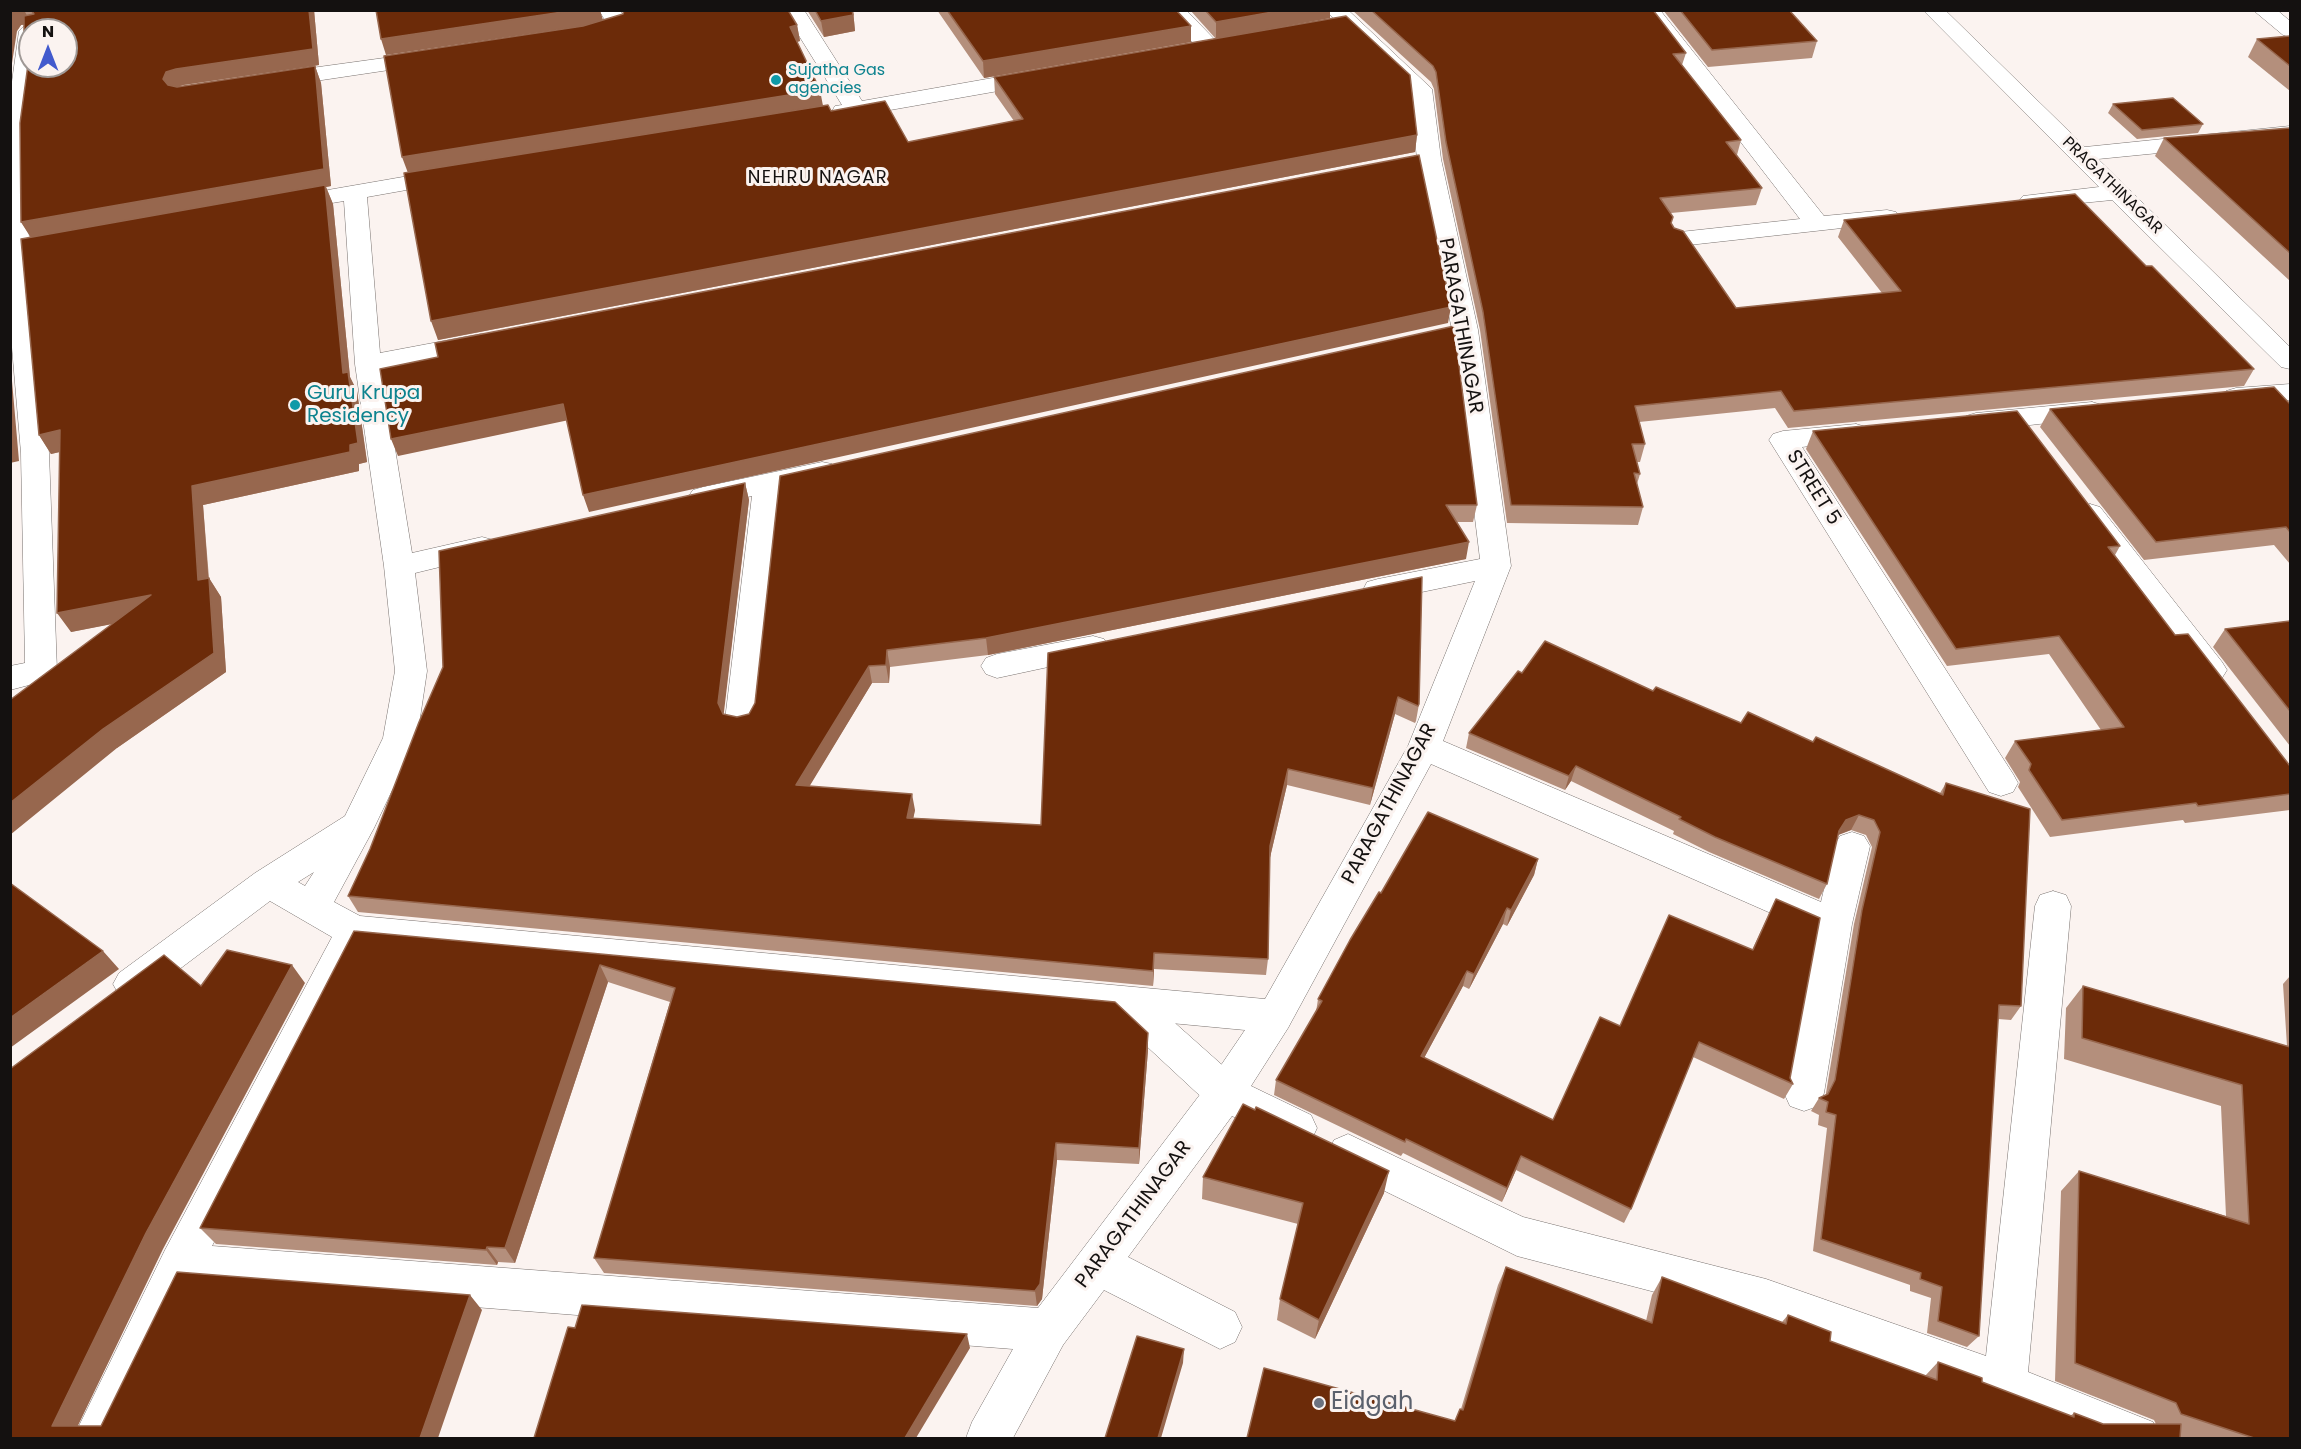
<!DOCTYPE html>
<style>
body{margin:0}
#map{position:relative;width:2301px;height:1449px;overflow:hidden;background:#fbf3f0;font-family:Poppins,sans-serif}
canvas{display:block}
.frame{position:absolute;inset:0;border:12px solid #141110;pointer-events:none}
.north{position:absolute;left:18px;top:18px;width:60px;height:60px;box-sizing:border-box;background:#fbf3f0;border:2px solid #9f9996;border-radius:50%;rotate:0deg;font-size:16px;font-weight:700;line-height:24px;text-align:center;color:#141110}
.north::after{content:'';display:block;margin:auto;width:21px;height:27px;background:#425acd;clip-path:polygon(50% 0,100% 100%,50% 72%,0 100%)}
</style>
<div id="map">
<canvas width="2301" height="1449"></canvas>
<div class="frame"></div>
<div class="north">N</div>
</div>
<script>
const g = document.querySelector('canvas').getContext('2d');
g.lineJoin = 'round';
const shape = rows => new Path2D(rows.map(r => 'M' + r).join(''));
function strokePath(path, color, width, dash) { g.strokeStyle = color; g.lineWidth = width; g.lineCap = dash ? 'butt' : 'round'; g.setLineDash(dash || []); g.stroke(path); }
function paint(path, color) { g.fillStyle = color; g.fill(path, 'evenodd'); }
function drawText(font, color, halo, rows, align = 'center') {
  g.font = font + ' Poppins,sans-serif'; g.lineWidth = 6; g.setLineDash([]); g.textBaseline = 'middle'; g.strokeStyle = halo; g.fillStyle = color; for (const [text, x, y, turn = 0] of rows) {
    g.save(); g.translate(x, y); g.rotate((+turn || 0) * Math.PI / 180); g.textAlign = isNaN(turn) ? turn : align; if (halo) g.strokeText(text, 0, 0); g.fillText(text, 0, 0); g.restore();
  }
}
const pedestrian = shape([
 [1126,987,1139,991,1239,1080,1245,1093,1239,1106,1225,1111,1211,1106,1113,1015,1107,1003,1113,991,1126,987]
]);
const minor = shape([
 [599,10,620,10,628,24,625,28,614,33,583,41,576,39,572,35,576,31,606,22,599,10],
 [783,10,804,10,862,101,1038,70,1046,72,1049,77,1046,82,1038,84,856,116,843,118,835,116,832,111,835,106,842,105,783,10],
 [1164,10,1186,10,1217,42,1220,47,1217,52,1209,53,1201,52,1164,10],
 [1325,10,1348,10,1432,89,1441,159,1478,330,1511,566,1443,741,1821,902,1834,846,1840,836,1852,832,1864,836,1870,846,1852,924,1824,1093,1818,1106,1804,1111,1790,1106,1784,1093,1814,932,1431,764,1288,1028,1251,1086,1311,1115,1317,1128,1311,1141,1297,1146,1232,1116,1128,1257,1235,1312,1242,1327,1235,1342,1220,1349,1104,1290,1063,1345,1013,1438,966,1438,972,1422,1013,1349,192,1285,118,1438,73,1438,165,1250,332,937,270,901,145,995,132,1000,119,995,113,984,119,973,255,873,345,816,383,738,395,671,384,566,355,364,344,201,284,211,276,209,272,204,276,199,449,169,457,171,461,176,457,181,367,197,380,353,481,334,490,336,494,342,490,348,481,350,382,369,412,553,482,537,493,540,497,547,493,554,415,573,427,671,417,738,374,828,334,902,360,916,1265,999,1408,746,1475,581,1378,601,1367,598,1363,590,1367,582,1378,579,1480,559,1452,330,1417,159,1410,91,1325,10],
 [314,872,305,886,298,882,314,872],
 [364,947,1245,1030,1211,1080,1038,1308,212,1246,364,947],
 [1639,10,1660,10,1824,216,1887,210,1896,212,1899,217,1896,222,1680,246,1671,244,1668,239,1671,234,1680,232,1800,219,1639,10],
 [1923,10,1945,10,2085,147,2290,126,2290,140,2098,159,2290,347,2290,369,2281,367,2112,200,2031,208,2023,206,2019,201,2023,196,2099,187,1923,10],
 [2253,10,2277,10,2290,21,2290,37,2283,35,2253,10],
 [30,25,37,27,40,30,30,30,30,66,36,66,27,139,29,241,65,236,74,238,77,243,74,248,30,256,49,453,57,671,52,679,10,690,10,666,25,663,21,453,10,324,10,96,19,31,23,27,30,25],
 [428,52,436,53,439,58,436,63,275,87,267,85,264,80,267,75,275,73,428,52],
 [2290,384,2290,400,2236,406,2226,403,2222,397,2226,391,2236,388,2290,384],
 [2092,402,2102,405,2106,411,2102,417,1976,431,1966,428,1962,422,1966,416,1976,413,2092,402],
 [1856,424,1866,427,1870,433,1866,439,1802,447,2013,774,2018,783,2013,792,2001,796,1989,792,1769,440,1773,434,1783,431,1856,424],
 [822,462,832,464,836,471,832,478,782,489,757,720,753,729,741,732,729,729,725,720,752,496,703,507,693,504,688,497,693,490,703,487,822,462],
 [2090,504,2100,507,2222,662,2227,670,2222,678,2211,682,2200,678,2080,521,2075,514,2080,507,2090,504],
 [1093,636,1104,639,1109,647,1104,655,997,678,986,674,981,666,986,658,997,654,1093,636],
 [2053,891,2066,895,2071,906,2028,1372,2153,1422,2159,1438,2082,1438,2005,1407,1766,1321,1517,1256,1334,1166,1328,1153,1334,1140,1348,1134,1523,1217,1766,1279,1986,1356,2035,906,2040,895,2053,891]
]);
strokePath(pedestrian, '#79726f', 1);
strokePath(minor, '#79726f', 1);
paint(pedestrian, '#fff');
paint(minor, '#fff');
paint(shape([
 [10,10,314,10,319,65,183,85,177,87,315,66,321,83,331,186,326,187,333,204,350,377,357,391,367,462,359,464,359,471,203,505,209,578,221,597,226,672,117,748,111,624,71,632,60,452,51,454,39,435,31,237,21,222,29,57,24,48,24,25,21,25,17,31],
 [623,10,788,10,797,25,800,41,797,42,823,106,831,111,908,142,1014,121,995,94,994,77,1417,135,1415,152,438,340,408,173,583,26,623,14,624,12],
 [807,10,853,10,855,31,824,37],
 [937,10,1176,10,1191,26,1191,42,984,78],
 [1190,10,1330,10,1330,18,1216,39],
 [1352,10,1653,10,1686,53,1682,65,1741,140,1737,155,1762,188,1756,205,1671,213,1671,224,1674,228,1736,308,1882,293,1838,237,1844,220,2146,266,2254,369,2244,386,1788,428,1775,408,1639,422,1645,444,1640,462,1637,462,1640,474,1637,484,1643,507,1638,525,1507,523,1480,330,1443,159,1434,89,1431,82],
 [1663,10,1789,10,1817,41,1812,58,1708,67],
 [2290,36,2290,91,2248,57,2257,39],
 [2113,104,2203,124,2198,133,2137,139,2108,113],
 [2290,128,2290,281,2155,156,2164,138],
 [2290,404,2290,564,2274,545,2144,560,2040,427,2050,409],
 [1813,431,2120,546,2115,555,2175,635,2290,766,2290,810,2185,823,2183,820,2050,837,2018,787,2020,782,2005,758,2015,741,2101,730,2049,654,1947,666,1806,449],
 [780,476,1477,505,1473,522,1457,522,1466,559,988,655,890,667,889,683,872,683,809,786,915,810,913,818,1041,825,1422,577,1419,704,1416,721,1415,723,1395,714,1370,805,1287,785,1270,857,1268,959,1266,975,1154,969,1153,986,358,912,348,896,370,849,443,667,745,483,749,500,723,714,737,717,749,714,755,703],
 [2290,621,2290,746,2213,647,2225,629],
 [1522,673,1653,691,1741,723,1813,742,1940,793,1946,783,2021,1006,2011,1020,1998,1019,1979,1336,1967,1347,1927,1333,1931,1298,1910,1291,1910,1285,1813,1251,1827,1128,1818,1125,1819,1115,1811,1111,1819,1098,1826,1095,1826,1093,1854,924,1872,847,1866,835,1851,830,1838,835,1827,884,1819,899,1709,852,1673,834,1674,831,1571,781,1565,790,1466,748,1469,733],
 [1538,859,1534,875,1507,926,1503,924,1469,989,1463,986,1424,1058,1553,1120,1620,1026,1752,950,1776,899,1790,1078,1793,1084,1784,1099,1693,1057,1631,1209,1624,1223,1516,1170,1502,1202,1403,1153,1401,1156,1274,1095,1276,1080,1316,1012,1318,999,1381,893],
 [354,931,1148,1033,1148,1050,1139,1164,1057,1160,1042,1299,1037,1306,604,1273,594,1258,670,1002,608,982,515,1263,498,1262,497,1265,216,1244,200,1228],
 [2290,976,2290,1438,2182,1438,1455,1421,1461,1409,1498,1285,1506,1267,1646,1321,1652,1295,1662,1277,1782,1322,1788,1315,1830,1341,1925,1376,1938,1362,1982,1382,2070,1416,2074,1413,2103,1424,2156,1424,2154,1420,2055,1381,2061,1191,2079,1171,2226,1216,2221,1106,2064,1059,2066,1008,2083,986,2287,1046,2283,984],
 [1203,1177,1384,1193,1315,1339,1277,1320,1280,1299,1298,1224,1202,1199]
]), '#b48f7c');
paint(shape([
 [12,10,24,10,31,23,21,25,17,31,10,76,10,12],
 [309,10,314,10,319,65,183,85,174,88,171,95,163,79,166,72],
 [576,10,600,10,603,20,583,26,386,55,381,39],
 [853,10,855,31,824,37,821,21],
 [1284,10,1330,10,1330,18,1216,39,1216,22],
 [797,25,800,41,793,43,790,27],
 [1191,26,1191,42,984,78,983,61],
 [315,66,321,83,331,186,326,187,333,204,350,377,357,391,367,462,359,464,359,471,203,505,210,600,198,580,31,238,21,222],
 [820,90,823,106,408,173,402,157],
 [1417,135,1415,152,438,340,431,321],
 [1451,307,1448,323,589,512,583,495],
 [10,358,19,461,10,463],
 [563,404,569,420,398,456,391,439],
 [60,430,72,449,51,454,39,435],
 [745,483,749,500,723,720,718,703],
 [1469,542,1466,559,988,655,986,638],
 [209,578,221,597,226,672,117,748,10,835,10,803],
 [151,595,164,614,71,632,57,613],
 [887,650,890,667,889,683,886,665],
 [869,666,872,683,800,802,796,785],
 [1398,697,1395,714,1370,805,1373,788],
 [1576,766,1571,781,1565,790,1569,776],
 [1288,769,1287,785,1269,862,1270,846],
 [912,794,915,810,910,835,907,818],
 [1859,815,1851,830,1838,835,1832,845,1846,820],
 [1538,859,1534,875,1507,926,1511,910],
 [1507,908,1503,924,1469,989,1474,974],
 [103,951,119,969,10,1048,10,1018],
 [1154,953,1154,969,1153,986,1153,971],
 [292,965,305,983,163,1249,72,1438,52,1426,146,1233],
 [600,965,608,982,515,1263,505,1248],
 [1467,971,1463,986,1417,1071,1421,1056],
 [1148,1033,1148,1050,1139,1164,1139,1148],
 [1056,1143,1057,1160,1042,1299,1037,1306,1035,1291],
 [1521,1156,1516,1170,1502,1202,1507,1188],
 [1389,1171,1384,1193,1315,1339,1319,1320],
 [487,1247,498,1262,497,1265,486,1250],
 [470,1295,482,1310,438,1438,420,1438],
 [967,1334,970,1348,916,1438,905,1438],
 [1184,1349,1183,1363,1161,1438,1158,1438]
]), '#97674e');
const building = shape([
 [31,10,309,10,313,49,176,69,166,72,163,79,168,85,177,87,315,66,324,169,21,222,20,123,30,50,24,48,24,16,34,14,31,10],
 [30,30,66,30,66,66,30,66,30,30],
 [376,10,576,10,381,39,376,10],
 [624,10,788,10,797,25,790,27,820,90,402,157,384,56,583,26,623,14,624,10],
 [815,10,852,10,853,15,821,21,815,10],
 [947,10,1176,10,1191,26,983,61,947,10],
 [1205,10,1284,10,1216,22,1205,10],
 [1371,10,1653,10,1686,53,1673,54,1741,140,1726,142,1762,188,1660,198,1673,217,1671,223,1674,228,1683,231,1736,308,1901,291,1844,220,2075,194,2146,266,2152,266,2254,369,1794,411,1781,391,1635,406,1645,444,1632,444,1640,474,1634,473,1643,507,1511,505,1483,312,1446,142,1436,72,1433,66,1371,10],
 [1680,10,1789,10,1817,41,1712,50,1680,10],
 [1346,16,1410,75,1417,135,431,321,404,173,828,105,831,111,885,101,908,142,1023,119,994,77,1346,16],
 [2290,36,2290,66,2257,39,2290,36],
 [2173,98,2203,124,2142,130,2113,104,2173,98],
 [2290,128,2290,253,2164,138,2290,128],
 [1419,155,1451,307,583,495,563,404,391,439,380,369,438,357,435,343,1419,155],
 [325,185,343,373,348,372,358,443,350,445,350,452,192,486,198,580,209,578,214,653,103,729,10,803,10,700,151,595,57,613,60,430,39,435,21,239,325,185],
 [1454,326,1477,505,1446,505,1469,542,986,638,887,650,886,665,869,666,796,785,912,794,907,818,1041,825,1048,653,1422,577,1419,704,1418,706,1398,697,1373,788,1288,769,1270,846,1268,959,1154,953,1153,971,348,896,370,849,419,722,443,667,439,551,745,483,718,703,723,714,737,717,749,714,755,703,780,476,1454,326],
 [2274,387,2290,404,2290,532,2286,527,2156,542,2050,409,2274,387],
 [2017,411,2120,546,2108,547,2175,635,2188,634,2290,766,2290,794,2198,806,2196,803,2062,820,2029,770,2031,764,2015,741,2124,727,2059,636,1956,649,1813,431,2017,411],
 [2290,621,2290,711,2225,629,2290,621],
 [1545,641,1653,691,1656,687,1741,723,1748,712,1813,742,1816,737,1943,795,1946,783,2030,809,2021,1006,1999,1005,1979,1336,1938,1321,1942,1287,1920,1279,1921,1273,1821,1239,1836,1115,1826,1112,1828,1102,1819,1098,1828,1094,1835,1080,1862,910,1880,832,1874,820,1859,815,1846,820,1839,831,1827,884,1715,837,1679,819,1681,817,1576,766,1569,776,1469,733,1518,671,1522,673,1545,641],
 [1428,812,1538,859,1511,910,1507,908,1474,974,1467,971,1421,1056,1553,1120,1600,1017,1620,1026,1669,915,1753,950,1776,899,1820,918,1790,1078,1793,1084,1699,1042,1631,1209,1521,1156,1507,1188,1406,1139,1405,1142,1276,1080,1322,1001,1318,999,1350,940,1379,892,1381,893,1428,812],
 [10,883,103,951,10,1018,10,883],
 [354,931,1115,1002,1148,1033,1139,1148,1056,1143,1040,1284,1035,1291,594,1258,675,988,600,965,505,1248,487,1247,486,1250,200,1228,354,931],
 [227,950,292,965,146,1233,52,1426,101,1426,177,1272,470,1295,420,1438,10,1438,10,1069,164,955,201,986,227,950],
 [2083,986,2290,1047,2290,1438,2254,1438,2181,1414,2176,1403,2075,1363,2079,1171,2249,1224,2242,1085,2082,1038,2083,986],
 [1243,1104,1255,1110,1256,1107,1389,1171,1319,1320,1280,1299,1303,1203,1203,1177,1243,1104],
 [1506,1267,1652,1323,1662,1277,1786,1324,1788,1315,1831,1332,1830,1341,1937,1380,1938,1362,1982,1378,1982,1382,2074,1417,2074,1413,2103,1424,2181,1424,2180,1438,1247,1438,1264,1368,1455,1421,1460,1409,1463,1410,1506,1267],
 [582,1305,967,1334,905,1438,534,1438,568,1327,575,1328,582,1305],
 [1137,1336,1184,1349,1158,1438,1105,1438,1137,1336]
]);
paint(building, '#6c2b09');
strokePath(building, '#97674e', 1.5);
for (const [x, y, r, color] of [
 [776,80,6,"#0f9aa8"],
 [295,405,6,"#0f9aa8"],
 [1319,1403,6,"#6b7280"]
]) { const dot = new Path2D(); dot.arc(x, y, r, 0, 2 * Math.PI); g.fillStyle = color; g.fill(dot); strokePath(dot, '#fbf3f0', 2); }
drawText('16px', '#0d838f', '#fbf3f0', [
 ["Sujatha Gas",788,71],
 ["agencies",788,89]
], 'left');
drawText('16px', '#141110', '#fbf3f0', [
 ["PRAGATHINAGAR",2112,186,44]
]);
g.letterSpacing = '1.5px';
drawText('18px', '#141110', '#fbf3f0', [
 ["NEHRU NAGAR",818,178]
]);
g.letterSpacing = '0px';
drawText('20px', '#141110', '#fbf3f0', [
 ["PARAGATHINAGAR",1460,326,80],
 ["STREET 5",1813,488,58],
 ["PARAGATHINAGAR",1390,804,-62],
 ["PARAGATHINAGAR",1134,1215,-53]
]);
drawText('20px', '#0d838f', '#fbf3f0', [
 ["Guru Krupa",307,394],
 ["Residency",307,417]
], 'left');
drawText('24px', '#5b616d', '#fbf3f0', [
 ["Eidgah",1331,1403]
], 'left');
</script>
